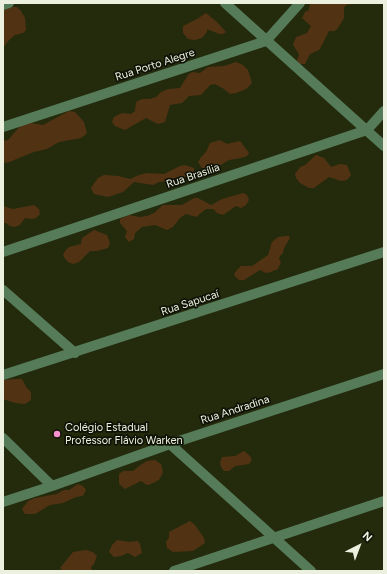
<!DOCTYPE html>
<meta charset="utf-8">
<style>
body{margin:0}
#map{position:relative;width:387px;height:574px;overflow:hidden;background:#242b0c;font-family:Figtree,sans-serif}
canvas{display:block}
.frame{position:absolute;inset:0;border:4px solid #ecf1df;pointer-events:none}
.north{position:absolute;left:339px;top:526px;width:40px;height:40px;-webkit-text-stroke:3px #0f1206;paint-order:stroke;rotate:42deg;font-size:11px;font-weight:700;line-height:16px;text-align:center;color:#ecf1df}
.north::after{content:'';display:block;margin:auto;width:14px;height:18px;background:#ecf1df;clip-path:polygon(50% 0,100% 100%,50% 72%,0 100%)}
</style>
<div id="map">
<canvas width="387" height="574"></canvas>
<div class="frame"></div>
<div class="north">N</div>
</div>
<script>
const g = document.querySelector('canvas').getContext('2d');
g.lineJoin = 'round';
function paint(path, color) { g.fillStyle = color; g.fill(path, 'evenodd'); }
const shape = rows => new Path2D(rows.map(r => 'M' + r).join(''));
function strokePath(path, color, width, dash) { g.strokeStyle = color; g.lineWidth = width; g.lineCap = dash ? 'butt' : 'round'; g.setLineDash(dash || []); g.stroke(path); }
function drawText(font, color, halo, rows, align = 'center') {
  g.font = font + ' Figtree,sans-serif'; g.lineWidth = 3.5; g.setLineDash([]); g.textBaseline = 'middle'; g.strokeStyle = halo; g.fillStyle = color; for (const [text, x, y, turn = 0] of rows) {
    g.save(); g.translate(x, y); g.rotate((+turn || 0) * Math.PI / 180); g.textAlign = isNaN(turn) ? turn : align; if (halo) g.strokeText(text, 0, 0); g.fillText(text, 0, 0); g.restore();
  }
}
paint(shape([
 [310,3,359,3,346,5,344,8,344,18,338,28,335,31,329,31,322,45,319,50,310,54,305,64,299,64,297,61,299,54,293,45,296,37,307,33,311,26,302,18,305,12,309,10],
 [12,7,17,7,21,11,25,18,26,30,23,33,15,35,9,40,3,48,3,10],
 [206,13,217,22,226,32,223,34,219,34,207,29,207,32,202,38,195,40,188,39,183,33,183,26,197,19],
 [236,62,243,65,248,70,252,83,246,89,236,93,230,94,224,89,215,84,210,85,201,95,189,96,182,103,170,105,165,122,158,124,146,118,125,130,115,126,112,122,114,117,122,113,131,114,135,111,136,102,142,99,150,99,156,97,161,92,168,89,180,88,188,75,192,72,200,73,208,67,224,66],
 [69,111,75,112,84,122,87,133,85,135,81,138,59,142,47,149,34,152,14,160,10,162,3,163,3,141,8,140,21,125,31,123,43,125],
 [220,140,227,144,240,141,249,153,247,156,241,158,229,160,214,169,209,170,202,168,198,162,201,157,206,152,210,143],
 [316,155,324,158,331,167,340,164,347,165,351,175,347,180,341,181,329,177,314,188,309,188,300,183,296,178,295,174,300,167,305,165],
 [185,165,194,168,194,174,177,180,173,179,169,181,159,182,153,185,134,182,123,192,108,197,94,194,91,188,98,178,104,175,118,176,130,179,139,175,147,173,164,174,180,166],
 [243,193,247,195,249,200,246,205,241,208,236,206,223,215,217,213,213,209,206,209,196,217,186,214,180,218,173,227,167,230,155,225,142,227,135,233,134,239,129,242,125,237,127,231,120,223,120,219,129,215,139,217,147,216,154,213,163,205,182,205,194,198,198,198,211,205,222,199],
 [34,205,39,209,40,214,36,218,32,219,25,218,20,225,15,227,10,226,6,223,3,223,3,206,13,209],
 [94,230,107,235,110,243,108,248,97,251,90,251,79,262,73,264,68,262,63,256,65,251,69,247,81,244,82,238],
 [285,236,289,236,290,238,284,248,283,253,280,256,279,259,281,262,278,269,271,272,266,273,260,270,244,280,239,280,234,275,236,271,241,266,252,266,268,255,272,242,278,237],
 [16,379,22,379,26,387,31,392,31,400,25,404,15,403,3,399,3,380],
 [244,451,250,456,252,460,249,464,235,466,229,471,224,471,221,467,220,463,222,457,235,456],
 [155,460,161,464,163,472,159,480,151,484,147,485,141,481,125,489,119,484,119,474,123,471,133,471,139,466,147,461],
 [78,484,83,486,86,490,83,496,76,497,63,503,50,505,35,514,25,514,22,509,28,501,35,498,57,494,64,490,69,490],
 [190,521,195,525,204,538,205,543,193,551,173,552,167,548,166,542,169,538,169,532],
 [117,540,129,542,138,541,140,544,142,553,135,557,128,553,121,556,114,557,109,552,112,545],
 [86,550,93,552,97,556,94,564,91,567,92,571,63,571,60,568,73,552]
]), '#513313');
strokePath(shape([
 [225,3,384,146],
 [3,5,9,3],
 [3,127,266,41,300,3],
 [3,252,367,130,384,111],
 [3,290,75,353],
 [3,375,384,252],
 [3,438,52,486],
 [170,444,311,571],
 [3,502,52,486,170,444,384,374],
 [174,571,384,501]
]), '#557b59', 10);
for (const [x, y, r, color] of [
 [57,434,4,"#f790ce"]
]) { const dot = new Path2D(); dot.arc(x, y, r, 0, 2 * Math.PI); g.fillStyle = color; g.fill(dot); strokePath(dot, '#0f1206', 1.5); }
drawText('11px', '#ecf1df', '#0f1206', [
 ["Rua Porto Alegre",155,65,-18],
 ["Rua Brasília",193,176,-19],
 ["Rua Sapucaí",190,303,-18],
 ["Rua Andradina",235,410,-18]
]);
drawText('11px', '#ecf1df', '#0f1206', [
 ["Colégio Estadual",65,428],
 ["Professor Flávio Warken",65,441]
], 'left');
</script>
